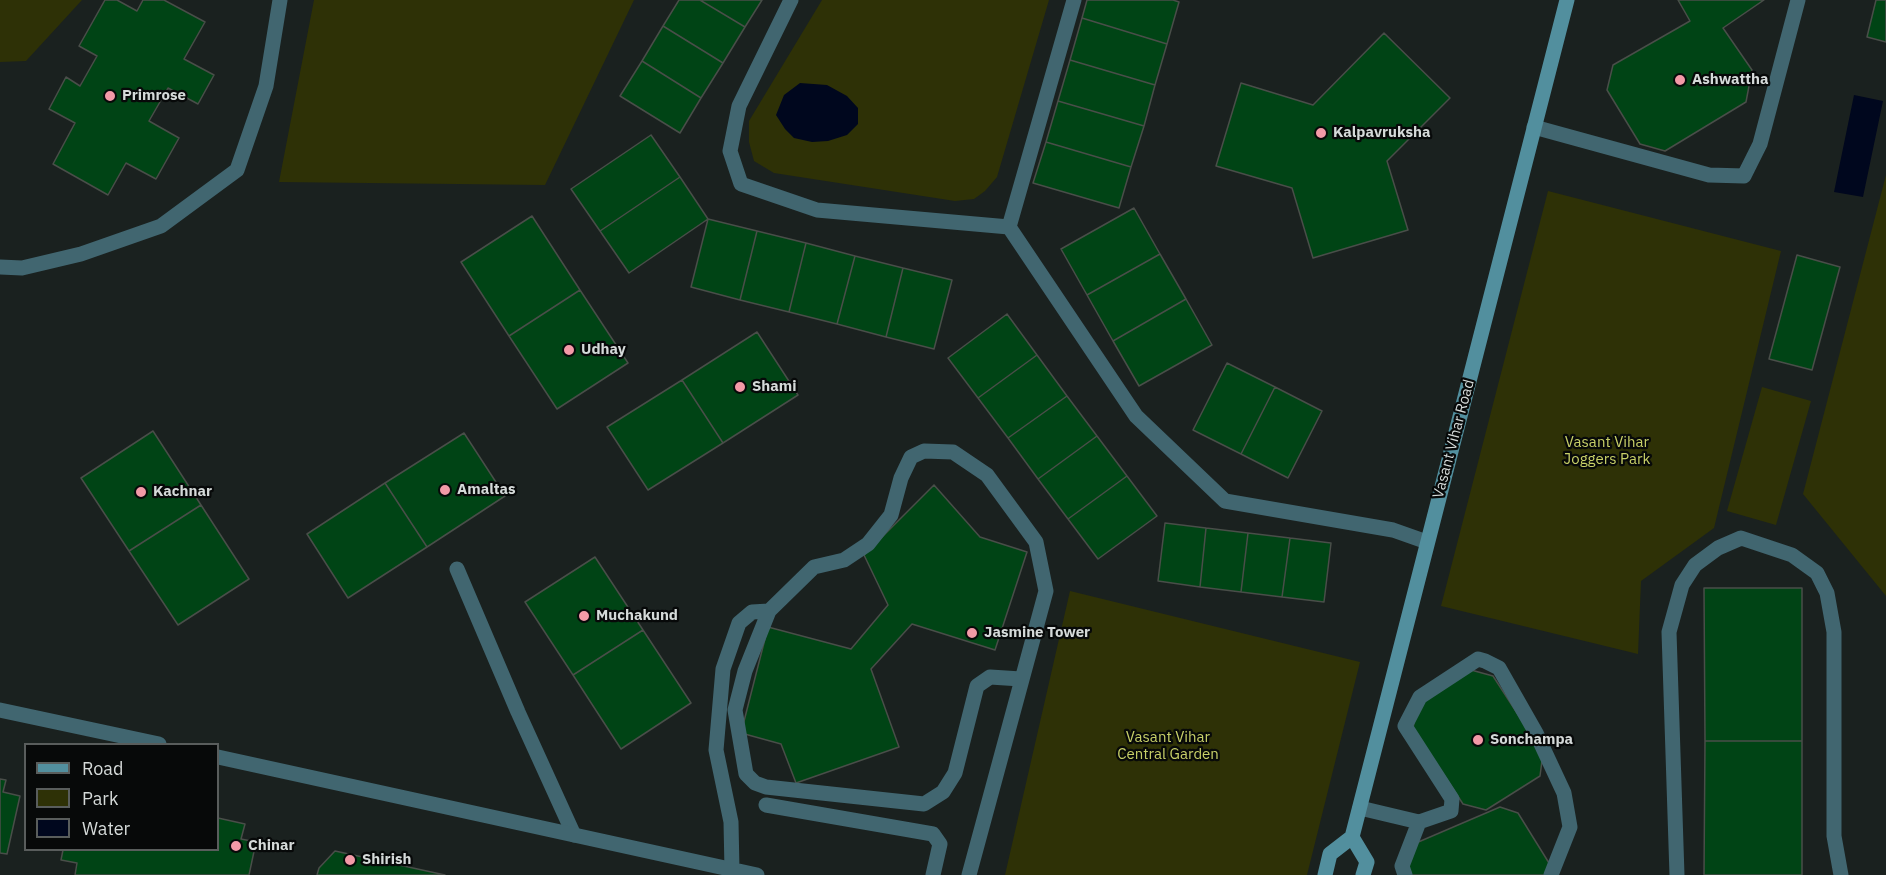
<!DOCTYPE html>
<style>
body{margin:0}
#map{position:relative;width:1886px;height:875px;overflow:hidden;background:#1a211f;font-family:"IBM Plex Sans",sans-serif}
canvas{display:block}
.legend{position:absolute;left:24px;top:743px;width:195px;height:108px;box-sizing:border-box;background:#070909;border:2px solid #595d5c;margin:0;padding:8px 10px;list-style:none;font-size:18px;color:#d5dad9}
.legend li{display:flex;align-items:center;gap:12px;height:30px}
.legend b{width:30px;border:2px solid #595d5c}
</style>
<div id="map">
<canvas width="1886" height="875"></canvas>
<ul class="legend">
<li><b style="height:8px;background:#528f9e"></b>Road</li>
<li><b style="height:16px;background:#2e3106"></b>Park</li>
<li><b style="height:16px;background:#00071e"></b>Water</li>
</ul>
</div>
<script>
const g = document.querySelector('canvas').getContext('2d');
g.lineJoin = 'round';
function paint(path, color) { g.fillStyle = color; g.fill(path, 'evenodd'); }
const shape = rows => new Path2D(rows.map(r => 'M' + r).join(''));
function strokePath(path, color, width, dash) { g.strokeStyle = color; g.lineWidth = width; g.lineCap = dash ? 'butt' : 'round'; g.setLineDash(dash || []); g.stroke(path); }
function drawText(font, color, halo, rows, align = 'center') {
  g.font = font + ' "IBM Plex Sans",sans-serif'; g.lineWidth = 4.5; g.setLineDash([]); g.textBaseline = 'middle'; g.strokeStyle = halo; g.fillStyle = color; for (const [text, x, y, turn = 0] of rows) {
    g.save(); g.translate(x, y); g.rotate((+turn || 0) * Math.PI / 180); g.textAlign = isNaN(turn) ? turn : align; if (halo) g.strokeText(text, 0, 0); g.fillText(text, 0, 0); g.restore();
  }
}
paint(shape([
 [0,0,82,0,26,61,0,62],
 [314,0,634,0,545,185,279,182],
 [822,0,1049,0,997,177,985,191,974,199,955,201,774,173,754,161,749,142,749,121],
 [1886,175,1886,596,1803,494],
 [1548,191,1781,251,1714,528,1641,581,1638,654,1441,606],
 [1762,387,1811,401,1776,525,1727,511],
 [1070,591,1360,662,1307,875,1005,875]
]), '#2e3106');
paint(shape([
 [800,83,827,85,847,96,858,108,858,124,847,135,828,141,812,142,794,138,785,129,776,115,784,95],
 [1854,95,1883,101,1863,197,1834,192]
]), '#00071e');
const building = shape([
 [105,0,117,0,137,11,143,0,164,0,205,22,184,59,214,75,198,104,168,88,149,121,179,138,156,179,126,163,108,195,53,164,75,123,49,109,66,77,80,86,97,56,79,46,105,0],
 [679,0,700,0,745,27,723,63,663,26,679,0],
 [700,0,762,0,745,27,700,0],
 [1087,0,1173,0,1179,2,1167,44,1082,18,1087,0],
 [1678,0,1764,0,1723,28,1752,70,1746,102,1665,151,1640,144,1607,90,1613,65,1690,21,1678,0],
 [1876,0,1886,0,1886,42,1867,37,1876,0],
 [1082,18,1167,44,1155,85,1070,60,1082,18],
 [663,26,723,63,701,98,642,61,663,26],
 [1384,33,1450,98,1387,161,1408,230,1313,258,1292,188,1216,166,1241,83,1313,105,1384,33],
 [1070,60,1155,85,1144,126,1058,101,1070,60],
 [642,61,701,98,680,133,620,96,642,61],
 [1058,101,1144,126,1131,167,1046,142,1058,101],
 [651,135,680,177,600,231,571,189,651,135],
 [1046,142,1131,167,1119,208,1033,183,1046,142],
 [680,177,708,219,629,273,600,231,680,177],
 [1134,208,1160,254,1087,295,1061,249,1134,208],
 [532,216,580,290,509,336,461,262,532,216],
 [708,219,757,231,740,300,691,287,708,219],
 [757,231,806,243,789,312,740,300,757,231],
 [806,243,855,256,837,324,789,312,806,243],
 [1160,254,1186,299,1113,341,1087,295,1160,254],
 [1797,255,1840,267,1812,370,1769,359,1797,255],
 [855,256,903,268,886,337,837,324,855,256],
 [903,268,952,280,934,349,886,337,903,268],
 [580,290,628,363,557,409,509,336,580,290],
 [1186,299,1212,345,1139,386,1113,341,1186,299],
 [1007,314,1037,355,978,398,948,358,1007,314],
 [757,332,798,395,723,443,682,380,757,332],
 [1037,355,1067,396,1008,438,978,398,1037,355],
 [1227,363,1275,387,1241,454,1193,430,1227,363],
 [682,380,723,443,648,490,607,427,682,380],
 [1275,387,1322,411,1288,478,1241,454,1275,387],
 [1067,396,1097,436,1038,479,1008,438,1067,396],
 [153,431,201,505,129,551,81,478,153,431],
 [464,433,505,496,427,547,385,483,464,433],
 [1097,436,1127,476,1068,519,1038,479,1097,436],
 [1127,476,1157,516,1098,559,1068,519,1127,476],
 [385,483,427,547,348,598,307,534,385,483],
 [934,485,980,537,1027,552,995,650,912,624,871,669,899,747,796,783,781,744,741,733,768,627,851,649,888,605,864,555,934,485],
 [201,505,249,579,178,625,129,551,201,505],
 [1165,523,1206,528,1200,587,1158,581,1165,523],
 [1206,528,1248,533,1241,592,1200,587,1206,528],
 [1248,533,1290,538,1282,597,1241,592,1248,533],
 [1290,538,1331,543,1324,602,1282,597,1290,538],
 [595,557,643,630,573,675,525,602,595,557],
 [1704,588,1802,588,1802,741,1705,741,1704,588],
 [643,630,691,703,621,749,573,675,643,630],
 [1471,670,1493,676,1543,753,1540,776,1486,810,1463,804,1413,728,1417,705,1471,670],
 [1705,741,1802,741,1802,875,1704,875,1705,741],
 [0,779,6,780,3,792,20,796,7,854,0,853,0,779],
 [1500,807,1518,813,1549,863,1545,875,1412,875,1407,864,1416,843,1500,807],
 [218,818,245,824,241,839,256,842,249,875,75,875,77,863,61,860,63,850,218,850,218,818],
 [335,851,445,875,317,875,319,868,335,851]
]);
paint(building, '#004415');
strokePath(building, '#494e49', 1.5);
strokePath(shape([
 [791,0,739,106,730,151,741,184,817,210,1009,227],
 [1074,0,1009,227,1136,416,1225,501,1393,530,1427,542],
 [1534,127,1709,175,1744,176,1760,144,1798,0],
 [0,267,22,268,81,254,161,226,237,170,266,86,280,0],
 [457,569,518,712,574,835]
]), '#416670', 15);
strokePath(shape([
 [769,611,745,671,735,710,746,774,755,783,766,787,924,804,943,792,955,773,977,686,990,677,1021,679],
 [0,710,159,744],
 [218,757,757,875],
 [766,805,933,834,940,844,933,875],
 [1360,808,1419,822],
 [732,870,731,822,716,750,723,669,739,623,752,612,769,611,814,567,844,560,868,544,891,515,901,478,911,457,924,451,953,452,987,475,1036,542,1046,591,969,875],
 [1405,875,1402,866,1419,822,1451,811,1452,799,1405,726,1420,697,1478,659,1485,661,1499,668,1536,733,1564,793,1570,827,1551,875],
 [1677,875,1669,632,1682,585,1695,565,1718,548,1741,538,1792,555,1817,573,1827,593,1834,632,1834,836,1841,875]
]), '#416670', 15);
strokePath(shape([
 [1325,875,1330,854,1352,837],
 [1363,875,1367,862,1352,837,1567,0]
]), '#528f9e', 15);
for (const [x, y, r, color] of [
 [1680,80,6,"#f39aa7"],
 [110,96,6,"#f39aa7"],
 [1321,133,6,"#f39aa7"],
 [569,350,6,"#f39aa7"],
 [740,387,6,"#f39aa7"],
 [445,490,6,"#f39aa7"],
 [141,492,6,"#f39aa7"],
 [584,616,6,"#f39aa7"],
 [972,633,6,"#f39aa7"],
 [1478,740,6,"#f39aa7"],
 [236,846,6,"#f39aa7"],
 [350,860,6,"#f39aa7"]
]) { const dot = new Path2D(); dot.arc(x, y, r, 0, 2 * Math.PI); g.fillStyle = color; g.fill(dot); strokePath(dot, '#070909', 2); }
drawText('bold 15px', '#d5dad9', '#070909', [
 ["Ashwattha",1692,80],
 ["Primrose",122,96],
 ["Kalpavruksha",1333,133],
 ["Udhay",581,350],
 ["Shami",752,387],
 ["Amaltas",457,490],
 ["Kachnar",153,492],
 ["Muchakund",596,616],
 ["Jasmine Tower",984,633],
 ["Sonchampa",1490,740],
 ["Chinar",248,846],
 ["Shirish",362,860]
], 'left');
drawText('15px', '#d5dad9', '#070909', [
 ["Vasant Vihar Road",1454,439,-75]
]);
drawText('15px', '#c8d068', '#070909', [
 ["Vasant Vihar",1607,443],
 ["Joggers Park",1607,460],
 ["Vasant Vihar",1168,738],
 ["Central Garden",1168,755]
]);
</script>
